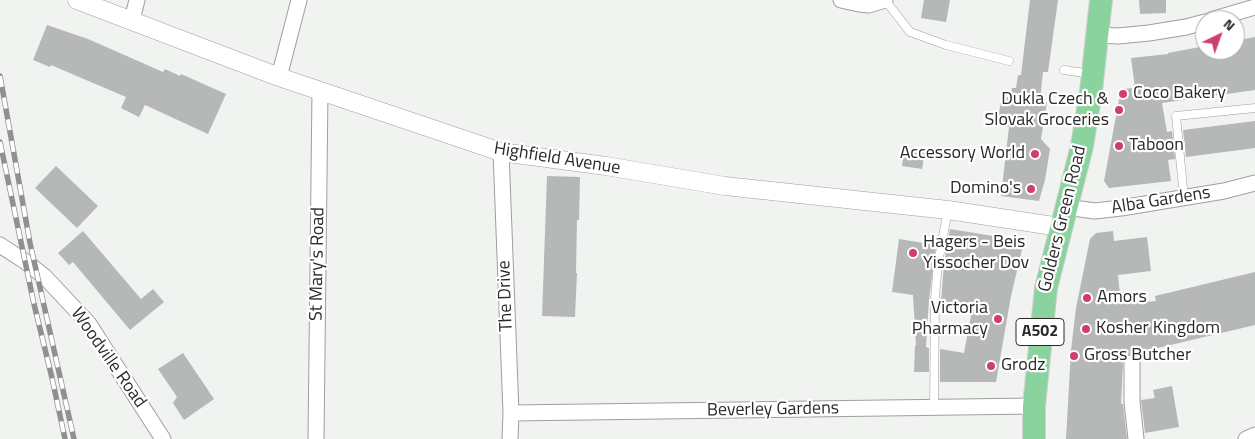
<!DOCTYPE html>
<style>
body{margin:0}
#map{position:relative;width:1255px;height:439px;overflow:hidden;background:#f1f3f1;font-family:"Titillium Web",sans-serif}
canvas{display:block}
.north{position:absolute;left:1195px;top:10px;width:50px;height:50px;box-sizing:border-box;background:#fff;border:1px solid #a9aaa9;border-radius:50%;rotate:42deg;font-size:14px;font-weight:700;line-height:20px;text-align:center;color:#292a29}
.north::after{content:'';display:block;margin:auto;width:18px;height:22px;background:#ce406b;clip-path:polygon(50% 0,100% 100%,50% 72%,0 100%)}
</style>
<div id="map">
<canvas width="1255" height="439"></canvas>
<div class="north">N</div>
</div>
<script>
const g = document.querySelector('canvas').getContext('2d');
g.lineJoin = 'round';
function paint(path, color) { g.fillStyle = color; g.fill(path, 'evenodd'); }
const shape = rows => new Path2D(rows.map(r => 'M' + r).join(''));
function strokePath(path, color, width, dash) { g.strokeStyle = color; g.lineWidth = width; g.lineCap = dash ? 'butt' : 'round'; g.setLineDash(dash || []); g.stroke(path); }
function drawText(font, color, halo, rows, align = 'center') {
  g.font = font + ' "Titillium Web",sans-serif'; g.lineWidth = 4.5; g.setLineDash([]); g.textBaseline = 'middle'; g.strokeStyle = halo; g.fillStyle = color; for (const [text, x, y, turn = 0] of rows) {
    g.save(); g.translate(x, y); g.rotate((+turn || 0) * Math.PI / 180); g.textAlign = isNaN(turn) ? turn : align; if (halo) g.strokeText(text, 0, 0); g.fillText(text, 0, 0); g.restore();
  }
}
paint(shape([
 [924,0,950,0,946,22,921,18],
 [1030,0,1058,0,1048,72,1043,72,1040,101,1047,102,1041,139,1050,149,1045,180,1039,201,1001,196,1009,127,997,123,1002,96,1010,98,1012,88,1016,88,1018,75,1021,75],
 [1139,0,1166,0,1166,13,1140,14],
 [47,25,88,39,163,72,165,69,180,76,181,74,226,94,208,134,145,105,139,117,121,108,126,97,51,65,50,67,33,60],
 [1255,37,1255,90,1162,103,1167,132,1172,131,1175,159,1168,160,1171,181,1109,188,1104,181,1121,89,1135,88,1131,58,1168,54,1168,53,1205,46,1205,50,1235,50,1235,41],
 [1255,121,1255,148,1186,157,1183,130],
 [904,149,925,152,922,169,902,166],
 [56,166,98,206,77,228,35,188],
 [547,176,580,177,579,220,577,220,576,273,577,273,575,317,542,316],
 [950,229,1024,241,1011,296,996,382,940,382,940,349,964,353,973,305,941,301,944,264],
 [83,231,141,299,153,289,164,302,130,330,73,262,69,265,58,253],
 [1113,231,1114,241,1147,237,1151,271,1118,275,1121,304,1156,301,1155,296,1255,272,1255,325,1124,356,1123,363,1121,404,1123,404,1127,439,1066,439,1071,350,1076,308,1090,239,1096,233],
 [899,239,936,245,929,300,926,347,929,348,929,372,914,372,915,345,916,346,913,295,892,292],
 [183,353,214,399,184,420,173,403,177,397,158,369],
 [1172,386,1179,427,1145,433,1141,400,1155,398,1153,390]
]), '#b5b8b6');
const service = shape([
 [885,0,910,32,946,45,1009,61],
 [1064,70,1091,74],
 [1184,198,1176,116,1255,108],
 [934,407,935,298,938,263,948,210]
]);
const minor = shape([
 [841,0,859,4,869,5,885,0],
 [132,20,137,0],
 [1211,20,1255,7],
 [1098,35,1118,36,1149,33,1186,27,1205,22],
 [279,77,299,0],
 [501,152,511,413,510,439],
 [1066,207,1095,211,1121,208,1224,191,1255,183],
 [0,245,26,262,45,277,89,324,163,439],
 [1132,363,1132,402,1136,439],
 [511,413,1034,406],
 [316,439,320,90],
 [1246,439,1255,435]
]);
const tertiary = shape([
 [77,0,279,77,501,152,606,166,725,186,948,210,1060,227]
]);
const primary = shape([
 [1034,439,1034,406,1046,288,1082,146,1091,91,1101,0]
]);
strokePath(service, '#9d9f9d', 9);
strokePath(minor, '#9d9f9d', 17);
strokePath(tertiary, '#9d9f9d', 19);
strokePath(primary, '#d0d0d0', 24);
strokePath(service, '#fff', 8);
strokePath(minor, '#fff', 15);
strokePath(tertiary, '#fff', 18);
strokePath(primary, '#8bd39e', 22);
const rail = shape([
 [0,76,30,243,74,439],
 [0,142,34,304,52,378,65,439]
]);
strokePath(rail, '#8f918f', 5.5);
strokePath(rail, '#fff', 4, [11]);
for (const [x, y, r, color] of [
 [1123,94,5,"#ce406b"],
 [1119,110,5,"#ce406b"],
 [1119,146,5,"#ce406b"],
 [1035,154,5,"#ce406b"],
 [1031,189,5,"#ce406b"],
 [913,253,5,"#ce406b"],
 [1087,298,5,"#ce406b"],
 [998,319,5,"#ce406b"],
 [1086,329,5,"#ce406b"],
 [1074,356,5,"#ce406b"],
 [991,366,5,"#ce406b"]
]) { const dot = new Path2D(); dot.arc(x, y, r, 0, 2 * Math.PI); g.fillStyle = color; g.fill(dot); strokePath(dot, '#fff', 2); }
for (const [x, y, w] of [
 [1040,332,48]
]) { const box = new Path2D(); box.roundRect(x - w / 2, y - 13.5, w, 27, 4); g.fillStyle = '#fff'; g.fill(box); strokePath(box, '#292a29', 1); }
drawText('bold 16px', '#292a29', null, [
 ["A502",1040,332]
]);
drawText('18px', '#292a29', '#fff', [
 ["Coco Bakery",1133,94],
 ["Dukla Czech &",1109,100,"right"],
 ["Slovak Groceries",1109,121,"right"],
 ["Taboon",1129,146],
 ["Accessory World",1025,154,"right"],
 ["Domino's",1021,189,"right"],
 ["Hagers - Beis",923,243],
 ["Yissocher Dov",923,264],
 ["Amors",1097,298],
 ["Victoria",988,309,"right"],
 ["Pharmacy",988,330,"right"],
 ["Kosher Kingdom",1096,329],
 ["Gross Butcher",1084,356],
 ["Grodz",1001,366]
], 'left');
drawText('18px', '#292a29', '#fff', [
 ["Highfield Avenue",557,159,9],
 ["Alba Gardens",1161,201,-9],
 ["Golders Green Road",1063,219,-76],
 ["St Mary's Road",318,264,-89],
 ["The Drive",506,296,-92],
 ["Woodville Road",108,358,55],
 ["Beverley Gardens",773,410,-1]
]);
</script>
